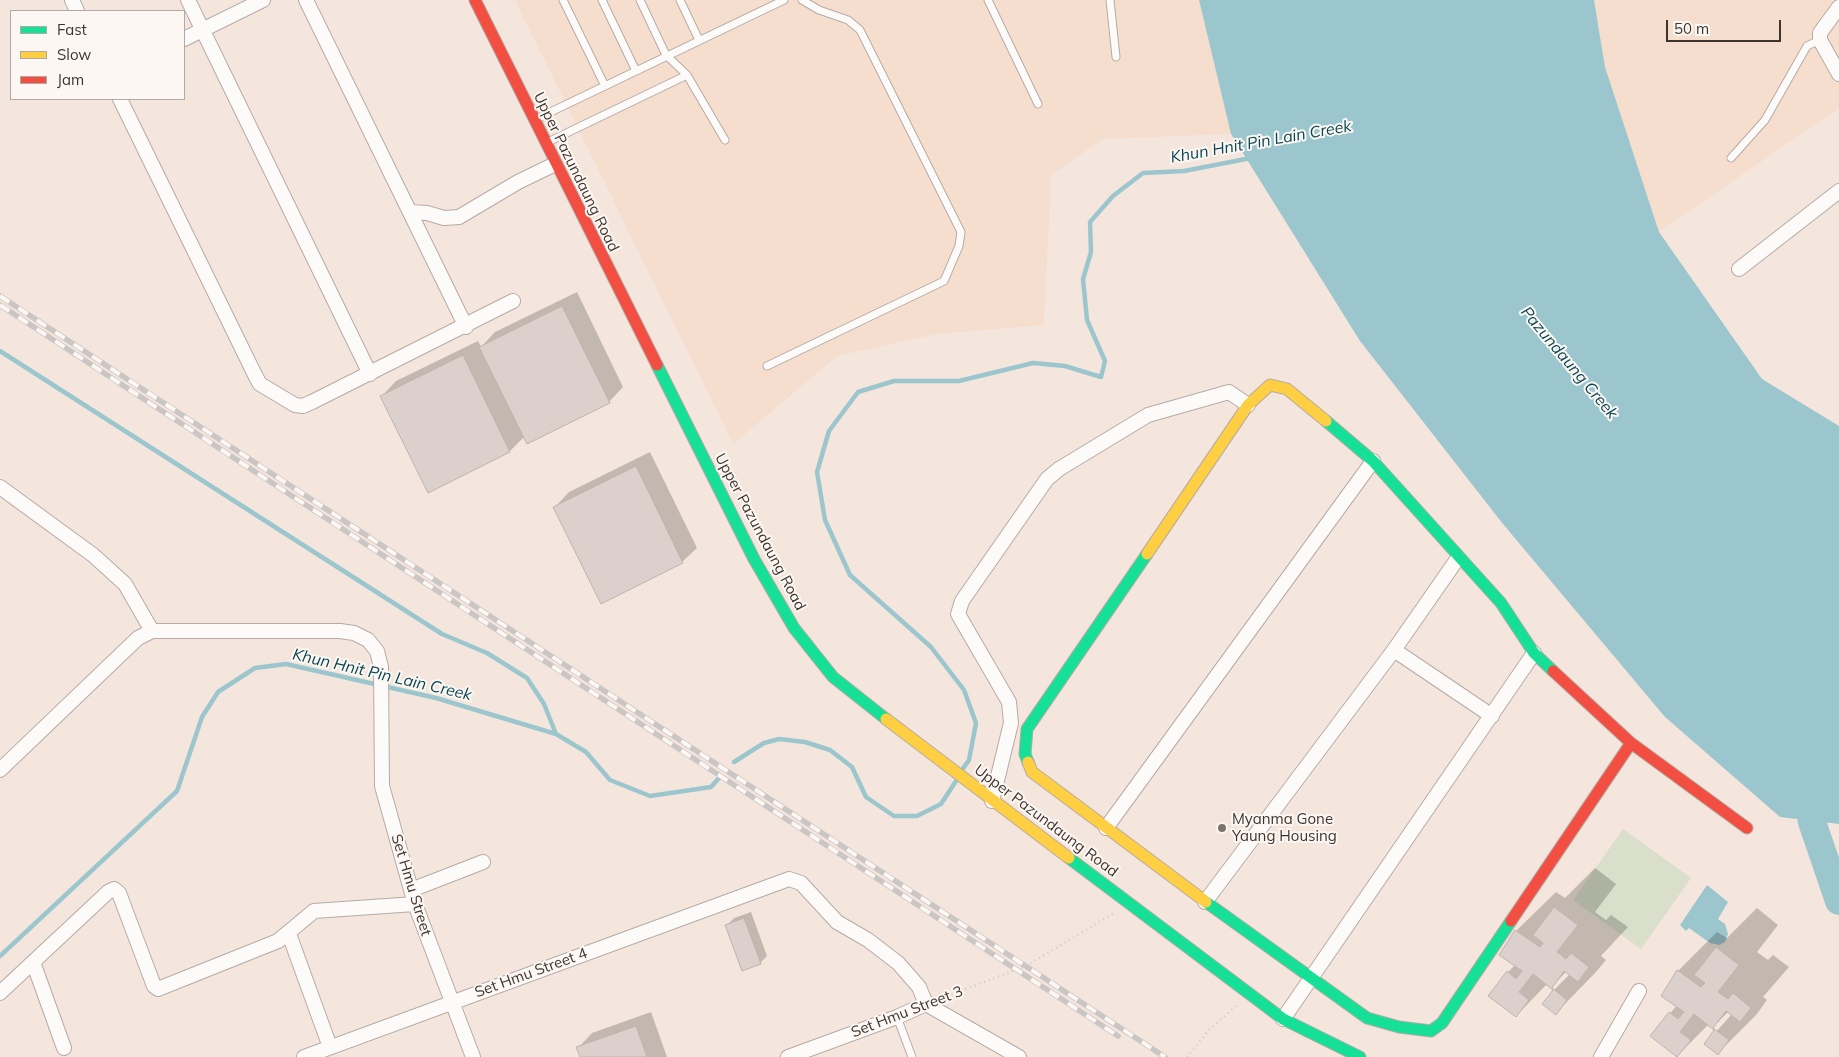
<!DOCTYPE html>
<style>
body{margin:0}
#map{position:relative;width:1839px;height:1057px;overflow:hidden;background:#f4e6dd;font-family:Mulish,sans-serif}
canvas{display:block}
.legend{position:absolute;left:10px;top:10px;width:175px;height:90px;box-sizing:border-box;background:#fcf7f3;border:1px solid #b0a9a4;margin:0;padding:6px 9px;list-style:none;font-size:15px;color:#3f352e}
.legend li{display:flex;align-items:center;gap:10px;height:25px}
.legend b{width:25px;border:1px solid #b0a9a4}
.scale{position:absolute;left:1666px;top:20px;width:115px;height:22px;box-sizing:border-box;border:2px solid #3f352e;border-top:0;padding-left:6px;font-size:15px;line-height:18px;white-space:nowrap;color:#3f352e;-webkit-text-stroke:4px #fcf7f3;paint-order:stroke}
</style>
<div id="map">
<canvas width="1839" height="1057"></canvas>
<ul class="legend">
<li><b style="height:6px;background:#16e098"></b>Fast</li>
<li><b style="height:6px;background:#ffcf43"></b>Slow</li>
<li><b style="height:6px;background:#f24e42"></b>Jam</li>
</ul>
<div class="scale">50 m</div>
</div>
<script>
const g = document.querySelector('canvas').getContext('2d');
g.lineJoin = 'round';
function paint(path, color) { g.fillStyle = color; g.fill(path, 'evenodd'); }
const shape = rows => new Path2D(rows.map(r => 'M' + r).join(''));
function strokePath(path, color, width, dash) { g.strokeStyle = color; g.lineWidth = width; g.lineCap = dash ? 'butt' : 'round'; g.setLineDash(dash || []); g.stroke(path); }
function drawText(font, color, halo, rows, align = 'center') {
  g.font = font + ' Mulish,sans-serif'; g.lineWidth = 4; g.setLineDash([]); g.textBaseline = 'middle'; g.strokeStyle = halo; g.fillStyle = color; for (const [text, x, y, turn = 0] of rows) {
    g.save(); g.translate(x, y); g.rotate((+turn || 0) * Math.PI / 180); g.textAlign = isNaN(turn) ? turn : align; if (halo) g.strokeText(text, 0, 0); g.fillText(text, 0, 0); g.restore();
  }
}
paint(shape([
 [515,0,1199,0,1231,134,1103,139,1051,175,1044,325,937,334,837,356,733,444],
 [1594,0,1839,0,1839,108,1659,232,1605,67]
]), '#f5decd');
paint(shape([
 [1623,829,1691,878,1641,949,1573,900]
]), '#d9dfca');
paint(shape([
 [1199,0,1594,0,1605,67,1659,232,1762,379,1839,426,1839,824,1780,817,1665,717,1503,524,1360,341,1231,134],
 [1707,885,1728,902,1718,919,1725,924,1728,934,1725,942,1719,945,1710,943,1689,928,1686,931,1680,925]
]), '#9cc6ce');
paint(shape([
 [577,292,623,387,609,402,525,436,510,451,428,491,382,396,396,381,478,341,481,347,495,332],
 [650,452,697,548,682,562,555,507,569,492],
 [1595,868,1616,884,1595,912,1606,920,1611,915,1628,927,1601,956,1606,960,1595,973,1556,1013,1554,990,1570,974,1567,971,1551,987,1547,984,1516,1016,1508,972,1515,965,1516,931,1556,892,1565,898],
 [1757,908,1778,925,1757,952,1768,960,1773,955,1789,967,1763,997,1767,1000,1757,1014,1718,1053,1705,1044,1732,1014,1728,1012,1713,1027,1709,1024,1677,1056,1652,1036,1677,1005,1678,971,1717,932,1727,938],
 [751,912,767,956,760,963,727,925,734,918],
 [651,1012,667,1057,581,1057,578,1048,592,1033]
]), '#0003');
strokePath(shape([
 [0,351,442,634,487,653,527,678,544,704,556,734],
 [734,762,764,743,779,739,805,742,830,750,852,767,866,797,894,816,917,816,941,804,956,781],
 [962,770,969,760,976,723,964,690,931,647,850,575,825,520,817,472,829,431,858,392,894,381,959,381,1033,363,1065,366,1101,377,1105,361,1087,320,1083,279,1091,252,1090,222,1113,196,1143,173,1184,171,1251,158],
 [0,956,177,791,202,717,218,692,255,668,286,664,436,698,556,734,586,752,610,780,650,796,711,787,719,778]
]), '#9cc6ce', 4.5);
strokePath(shape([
 [1805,785,1812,822,1839,901]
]), '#9cc6ce', 28);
const building = shape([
 [562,306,610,403,527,444,479,347,562,306],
 [463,355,510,452,428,493,380,396,463,355],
 [636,466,683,563,601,604,553,507,636,466],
 [1554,907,1578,925,1557,952,1566,959,1571,953,1589,967,1578,982,1564,971,1552,988,1567,1000,1556,1015,1542,1004,1553,990,1533,974,1519,992,1529,1000,1516,1017,1488,996,1507,971,1516,979,1522,971,1499,955,1515,930,1540,947,1543,943,1533,935,1554,907],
 [744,918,761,964,742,971,725,925,744,918],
 [1716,947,1739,965,1718,992,1728,999,1733,993,1751,1008,1740,1022,1726,1011,1713,1028,1729,1040,1718,1055,1704,1044,1714,1030,1694,1014,1680,1032,1691,1040,1677,1057,1650,1036,1669,1012,1678,1019,1684,1012,1661,996,1677,970,1701,987,1705,983,1694,975,1716,947],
 [636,1026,647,1057,580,1057,576,1047,636,1026]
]);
paint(building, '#dcd0cc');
strokePath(building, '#bfb2ae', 1);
const lane = shape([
 [563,0,605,86],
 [602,0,636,71],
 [640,0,666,55,687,75,725,140],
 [680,0,699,40],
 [988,0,1038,104],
 [1110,0,1116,57],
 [536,119,784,0],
 [548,142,687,75],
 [1731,158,1765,120,1807,46,1820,40],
 [767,366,944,281,959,246,961,232,860,30,848,20,819,10,802,0],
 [897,1017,912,1057]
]);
const street = shape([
 [72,0,77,11],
 [188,0,370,374],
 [306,0,466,327],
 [1839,7,1820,33,1820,40,1839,74],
 [184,39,263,0],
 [120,99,256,377,260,384,295,405,303,406,312,402,513,301],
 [410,212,427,213,444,218,459,217,518,182,555,164],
 [1739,269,1839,191],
 [0,487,93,555,125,584,152,631],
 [1394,650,1492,716],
 [0,770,138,638,152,631,340,631,354,633,368,640,377,651,381,667,382,786,415,904,473,1057],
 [992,801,1011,723,1009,702,958,614,962,601,1047,479,1059,469,1148,415,1229,392,1248,405],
 [1106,828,1373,461],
 [411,890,483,862],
 [1205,902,1394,650,1458,558],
 [289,934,330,1047],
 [33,962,64,1048],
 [0,993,108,892,114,889,119,893,154,986,158,989,278,941,314,911,415,904],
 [1283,1019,1534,653],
 [304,1057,789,879,801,883,837,922,868,940,898,963,919,987,926,1004,1019,1057],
 [788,1057,897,1017,926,1004],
 [1601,1057,1639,991]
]);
const fast = shape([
 [657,365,754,559,794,628,833,677,886,719],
 [1326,421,1373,461,1501,603,1534,653,1553,671],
 [1028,762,1025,754,1027,729,1147,554],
 [1069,858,1283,1019,1360,1057],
 [1206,902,1367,1018,1399,1027,1431,1031,1442,1023,1511,921]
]);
const slow = shape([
 [1147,554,1248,405,1270,385,1287,389,1326,421],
 [886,719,1069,858],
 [1028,762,1032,772,1206,902]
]);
const jam = shape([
 [475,0,657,365],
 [1553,671,1631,743,1747,828],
 [1511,921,1631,743]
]);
strokePath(lane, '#b6aba4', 9);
strokePath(street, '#b6aba4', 16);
strokePath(fast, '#b6aba4', 13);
strokePath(slow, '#b6aba4', 13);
strokePath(jam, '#b6aba4', 13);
strokePath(shape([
 [942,998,1026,966,1114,913],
 [1187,1057,1209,1030,1237,1005]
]), '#cfcac6', 2.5, [1, 4]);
strokePath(lane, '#fdfbfa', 7);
strokePath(street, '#fdfbfa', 14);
strokePath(fast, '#16e098', 11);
strokePath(slow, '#ffcf43', 11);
strokePath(jam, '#f24e42', 11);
const rail = shape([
 [0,296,1165,1057],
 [0,305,1118,1036]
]);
strokePath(rail, '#cac6c4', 5.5);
strokePath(rail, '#fcf7f3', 4, [11]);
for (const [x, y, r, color] of [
 [1222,828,5,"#7e736b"]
]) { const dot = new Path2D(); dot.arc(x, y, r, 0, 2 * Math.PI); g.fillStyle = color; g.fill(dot); strokePath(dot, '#fcf7f3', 2); }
drawText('15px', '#3f352e', '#fcf7f3', [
 ["Upper Pazundaung Road",576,172,64],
 ["Upper Pazundaung Road",760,532,62],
 ["Upper Pazundaung Road",1046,821,37],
 ["Set Hmu Street",411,885,73],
 ["Set Hmu Street 4",531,973,-20],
 ["Set Hmu Street 3",907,1012,-21]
]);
drawText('15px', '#3f352e', '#fcf7f3', [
 ["Myanma Gone",1232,819],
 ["Yaung Housing",1232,836]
], 'left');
drawText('italic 16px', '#094652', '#fcf7f3', [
 ["Khun Hnit Pin Lain Creek",1261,142,-10],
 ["Pazundaung Creek",1569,363,50],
 ["Khun Hnit Pin Lain Creek",382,675,13]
]);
</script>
